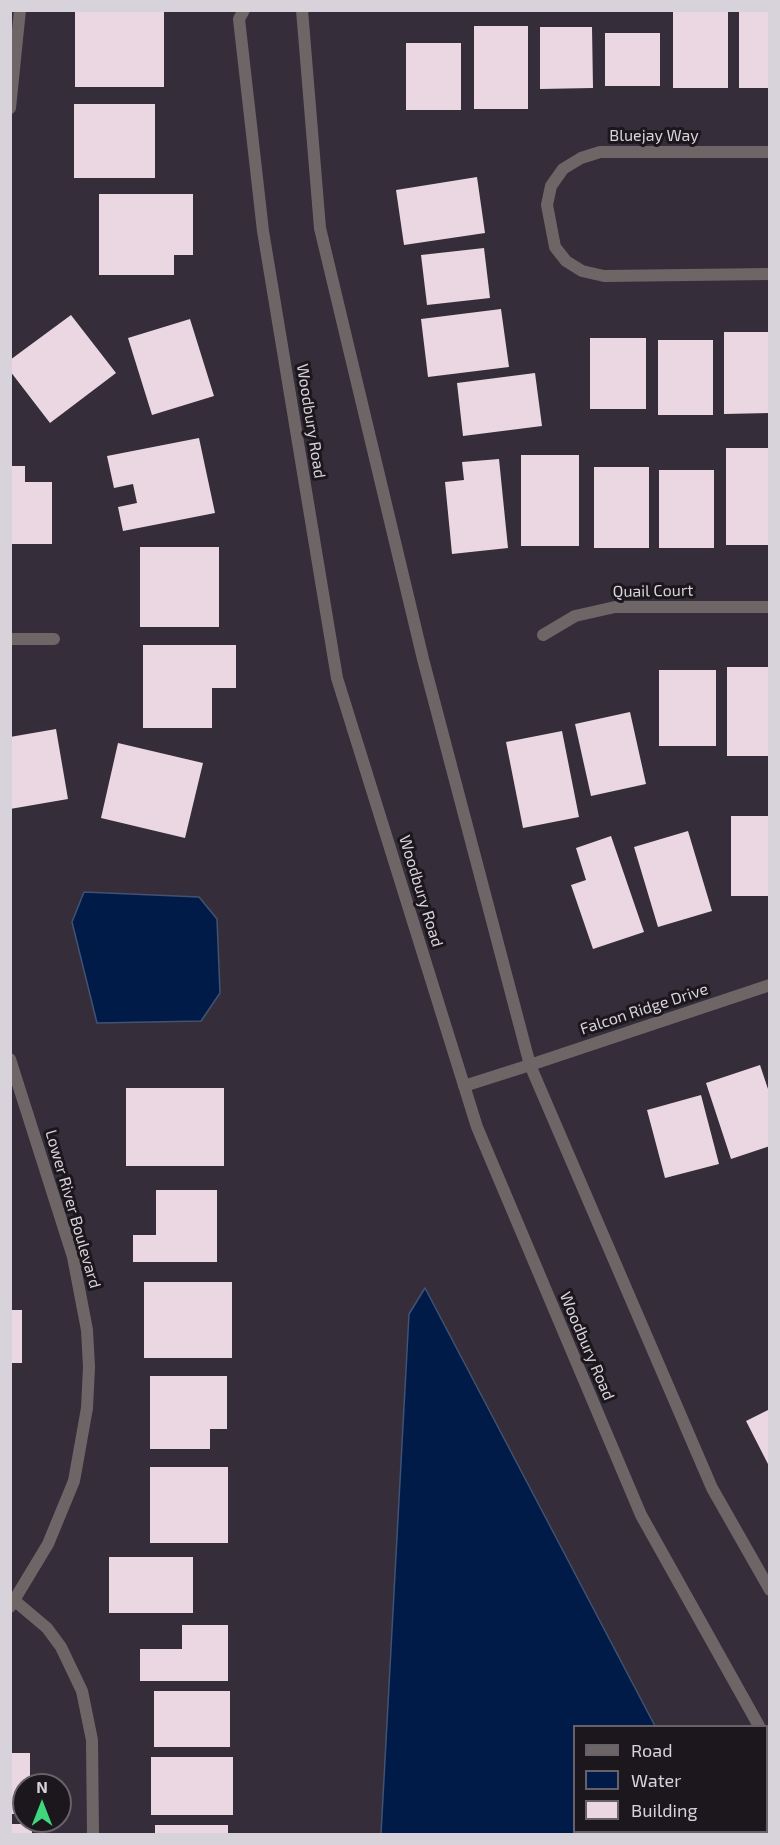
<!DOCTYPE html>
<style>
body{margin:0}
#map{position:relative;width:780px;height:1845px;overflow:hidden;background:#352d3a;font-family:"Exo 2",sans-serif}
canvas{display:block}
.frame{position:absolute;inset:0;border:12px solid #d8d3db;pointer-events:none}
.legend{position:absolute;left:573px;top:1725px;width:195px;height:108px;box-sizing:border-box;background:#1b171d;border:2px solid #676269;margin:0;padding:8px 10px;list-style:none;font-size:18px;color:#d8d3db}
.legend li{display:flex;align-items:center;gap:12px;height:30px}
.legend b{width:30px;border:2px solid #676269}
.north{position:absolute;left:12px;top:1773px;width:60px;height:60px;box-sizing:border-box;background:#1b171d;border:2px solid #676269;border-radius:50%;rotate:0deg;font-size:16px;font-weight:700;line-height:24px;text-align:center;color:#d8d3db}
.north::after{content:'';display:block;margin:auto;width:21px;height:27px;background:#3ed77d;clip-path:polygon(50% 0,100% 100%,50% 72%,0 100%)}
</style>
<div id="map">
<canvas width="780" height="1845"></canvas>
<div class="frame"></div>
<ul class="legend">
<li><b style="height:8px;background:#6e6666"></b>Road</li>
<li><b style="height:16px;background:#001b47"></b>Water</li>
<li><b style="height:16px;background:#ead7e1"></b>Building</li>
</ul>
<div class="north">N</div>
</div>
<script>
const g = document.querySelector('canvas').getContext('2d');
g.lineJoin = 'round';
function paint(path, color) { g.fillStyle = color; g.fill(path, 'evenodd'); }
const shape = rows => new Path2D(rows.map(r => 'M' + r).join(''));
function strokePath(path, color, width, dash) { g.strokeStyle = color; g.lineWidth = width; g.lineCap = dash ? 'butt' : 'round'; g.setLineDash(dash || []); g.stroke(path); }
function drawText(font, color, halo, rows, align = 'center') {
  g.font = font + ' "Exo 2",sans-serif'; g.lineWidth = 6; g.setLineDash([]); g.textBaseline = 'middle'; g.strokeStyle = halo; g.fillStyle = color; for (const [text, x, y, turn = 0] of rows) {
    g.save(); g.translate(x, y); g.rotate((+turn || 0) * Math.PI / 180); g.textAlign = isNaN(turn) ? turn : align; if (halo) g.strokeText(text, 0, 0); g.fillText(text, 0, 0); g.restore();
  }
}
const water = shape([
 [84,892,199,897,217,919,220,993,201,1021,97,1023,72,922,84,892],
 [425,1288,655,1726,574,1726,574,1832,710,1832,711,1834,381,1834,409,1314,425,1288]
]);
paint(water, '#001b47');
strokePath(water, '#415273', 1.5);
paint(shape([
 [75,10,164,10,164,87,75,87],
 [673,10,728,10,728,88,673,88],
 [739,10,770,10,770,88,739,88],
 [474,26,528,26,528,109,474,109],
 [540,27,592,27,593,88,540,89],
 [605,33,660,33,660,86,605,86],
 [406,43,461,43,461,110,406,110],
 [74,104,155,104,155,178,74,178],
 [477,177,485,233,404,245,396,190],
 [99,194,193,194,193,255,174,255,174,275,99,275],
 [484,248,490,298,427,305,421,255],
 [501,309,509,367,428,377,421,319],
 [71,315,116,373,50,423,10,371,10,360],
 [190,319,214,396,152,415,128,338],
 [724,332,770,332,770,413,724,414],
 [590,338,646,338,646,409,590,409],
 [658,340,713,340,713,415,658,415],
 [535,373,542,426,463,436,457,383],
 [199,438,215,513,123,531,118,507,137,503,133,484,114,488,107,456],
 [726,448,770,448,770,545,726,545],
 [521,455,579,455,579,546,521,546],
 [499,459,508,548,452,554,445,482,464,480,462,462],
 [10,466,25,466,25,482,52,482,52,544,11,544],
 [594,467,649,467,649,548,594,548],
 [659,470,714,470,714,548,659,548],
 [140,547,219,547,219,627,140,627],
 [143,645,236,645,236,688,212,688,212,728,143,728],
 [727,667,770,667,770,756,727,756],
 [659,670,716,670,716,746,659,746],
 [630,712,646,784,591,796,575,724],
 [56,729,68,799,10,809,10,737],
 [562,731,579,817,523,828,506,742],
 [118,743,203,763,185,838,101,818],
 [731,816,770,816,770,896,731,896],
 [688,831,712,911,658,927,634,847],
 [611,836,644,932,593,949,571,885,586,880,576,848],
 [760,1065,770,1095,770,1146,731,1159,706,1083],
 [126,1088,224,1088,224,1166,126,1166],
 [701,1095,719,1164,665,1178,647,1110],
 [156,1190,217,1190,217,1262,133,1262,133,1235,156,1235],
 [144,1282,232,1282,232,1358,144,1358],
 [10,1310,22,1310,22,1363,10,1363],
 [150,1376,227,1376,227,1429,210,1429,210,1449,150,1449],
 [770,1409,770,1468,746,1421],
 [150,1467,228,1467,228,1543,150,1543],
 [109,1557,193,1557,193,1613,109,1613],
 [182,1625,228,1625,228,1681,140,1681,140,1649,182,1649],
 [154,1691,230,1691,230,1747,154,1747],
 [10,1753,30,1753,30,1785,24,1785,24,1814,10,1814],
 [151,1757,233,1757,233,1815,151,1815],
 [10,1824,32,1824,32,1834,10,1834],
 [155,1825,228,1825,228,1834,155,1834]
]), '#ead7e1');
strokePath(shape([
 [464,1086,530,1065]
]), '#6e6666', 12);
strokePath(shape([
 [10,108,20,10],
 [770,152,600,152,581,158,563,169,551,186,547,205,555,247,566,261,582,271,604,276,770,274],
 [543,635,575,616,615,607,770,607],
 [10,639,54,639],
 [10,1059,73,1257,87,1330,89,1367,87,1408,74,1481,48,1544,10,1607],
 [530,1065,770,985],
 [15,1601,47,1628,61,1647,82,1691,92,1740,93,1834]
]), '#6e6666', 12);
strokePath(shape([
 [244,10,239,19,263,231,337,678,477,1127,641,1515,759,1726],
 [302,10,320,228,423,659,530,1065,712,1488,770,1590],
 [766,1740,770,1745]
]), '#6e6666', 12);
drawText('16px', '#d8d3db', '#1b171d', [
 ["Bluejay Way",654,136],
 ["Woodbury Road",311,421,81],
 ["Quail Court",653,591,-1],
 ["Woodbury Road",421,891,73],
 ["Falcon Ridge Drive",644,1009,-18],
 ["Lower River Boulevard",73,1209,74],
 ["Woodbury Road",587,1346,67]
]);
</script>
